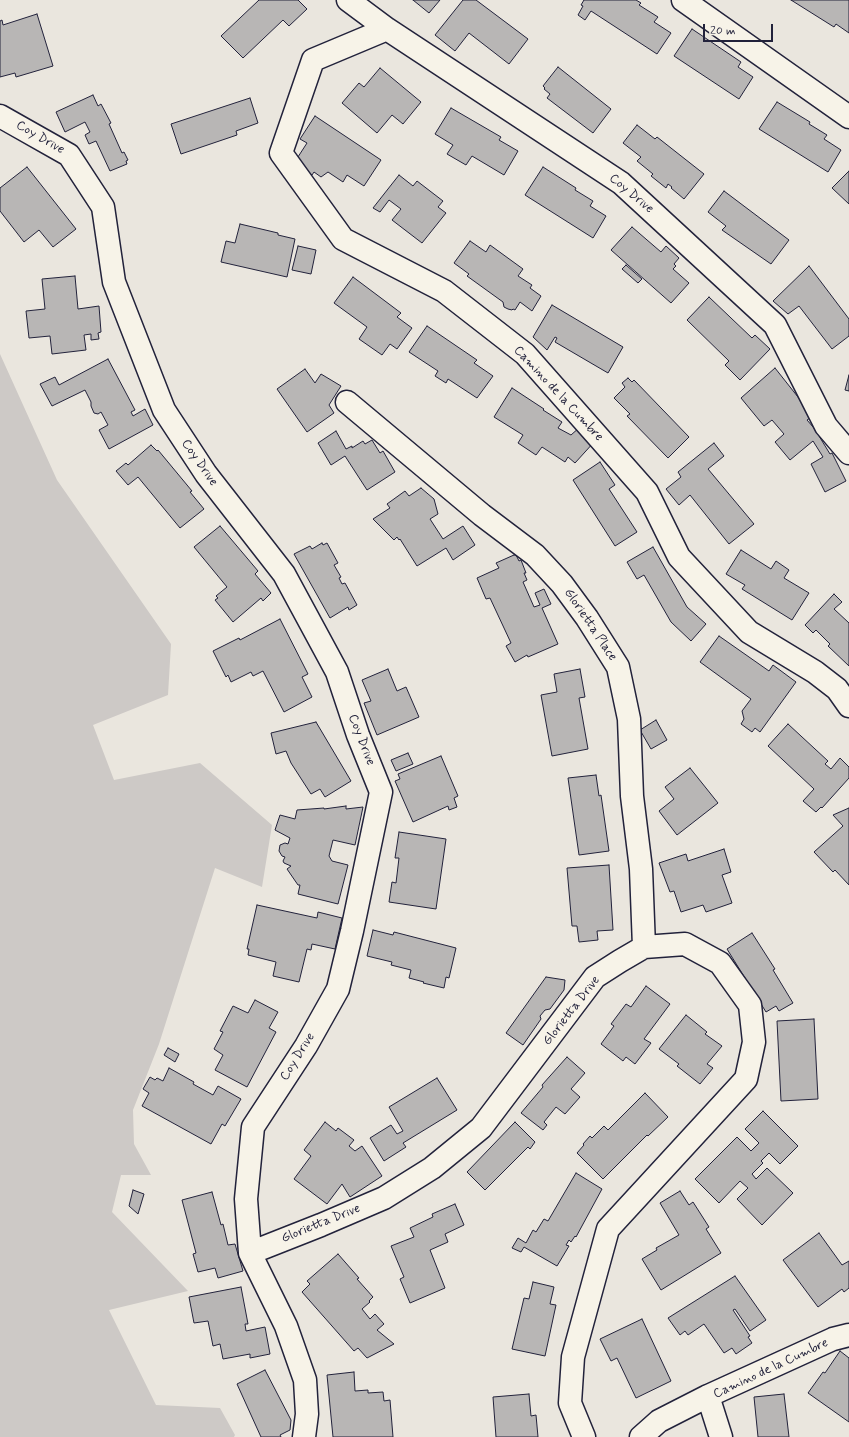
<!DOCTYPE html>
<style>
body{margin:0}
#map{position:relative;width:849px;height:1437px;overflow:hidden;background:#eae6de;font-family:Mynerve,sans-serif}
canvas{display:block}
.scale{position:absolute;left:703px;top:24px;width:70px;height:18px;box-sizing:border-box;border:2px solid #22223b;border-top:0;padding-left:5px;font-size:12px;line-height:14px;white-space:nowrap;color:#22223b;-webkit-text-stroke:3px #f7f3e8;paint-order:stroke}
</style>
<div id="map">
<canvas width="849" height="1437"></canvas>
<div class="scale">20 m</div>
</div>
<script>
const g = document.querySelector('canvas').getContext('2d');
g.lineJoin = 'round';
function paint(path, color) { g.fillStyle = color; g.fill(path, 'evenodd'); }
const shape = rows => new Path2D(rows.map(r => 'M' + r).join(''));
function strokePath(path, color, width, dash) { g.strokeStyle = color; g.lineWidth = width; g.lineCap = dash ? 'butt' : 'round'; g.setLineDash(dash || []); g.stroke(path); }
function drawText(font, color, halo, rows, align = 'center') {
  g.font = font + ' Mynerve,sans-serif'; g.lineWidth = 4; g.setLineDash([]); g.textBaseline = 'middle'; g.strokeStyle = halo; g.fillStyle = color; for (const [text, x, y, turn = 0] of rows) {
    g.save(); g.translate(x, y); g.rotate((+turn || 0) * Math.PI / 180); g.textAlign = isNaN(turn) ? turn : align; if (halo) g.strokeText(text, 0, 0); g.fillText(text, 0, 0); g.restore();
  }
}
paint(shape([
 [0,354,57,480,171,644,168,695,93,725,114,780,200,763,272,825,262,887,215,868,159,1044,133,1110,134,1144,151,1175,121,1175,112,1212,188,1291,109,1310,156,1405,220,1408,235,1435,234,1437,0,1437]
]), '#cdc9c6');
const building = shape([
 [259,0,298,0,307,9,289,26,283,20,243,58,221,36,259,0],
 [413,0,440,0,429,13,413,0],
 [463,0,476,0,528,39,509,64,469,33,455,51,435,35,463,0],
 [584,0,636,0,641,3,639,5,658,17,654,22,671,33,657,54,591,11,585,20,578,15,583,6,581,5,584,0],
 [791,0,849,0,849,33,836,24,834,27,791,0],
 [37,14,53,66,16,77,15,73,0,77,0,21,2,20,3,25,37,14],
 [692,29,741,62,738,67,753,77,739,99,674,56,692,29],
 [558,67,611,109,593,133,547,98,550,94,544,89,545,88,543,86,558,67],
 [380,68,421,102,403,124,392,115,377,133,342,103,359,83,364,87,380,68],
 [93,95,98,106,101,104,111,123,109,124,122,153,124,152,128,160,126,161,127,164,110,171,96,141,89,144,85,135,90,132,85,122,65,132,56,112,93,95],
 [250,98,258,123,236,131,237,135,181,154,171,124,250,98],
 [777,102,810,122,809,124,827,135,824,139,841,150,828,172,759,129,777,102],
 [451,108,501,137,499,140,518,151,504,175,472,156,466,165,447,154,453,145,435,134,451,108],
 [315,116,381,160,364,186,347,175,343,182,328,172,321,177,314,172,312,175,298,166,296,160,307,143,300,139,315,116],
 [637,125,655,139,657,137,704,174,684,199,671,188,672,187,668,184,666,188,651,176,653,174,637,161,641,157,623,143,637,125],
 [27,167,76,229,53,247,39,230,24,242,0,211,0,188,27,167],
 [543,167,576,188,575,190,593,201,590,206,606,216,593,238,525,195,543,167],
 [849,171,849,204,832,188,849,171],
 [399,175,413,186,417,181,443,201,438,207,446,213,422,243,392,220,401,209,389,200,380,212,373,208,399,175],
 [724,191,789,240,771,264,722,230,726,226,708,212,724,191],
 [240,224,278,233,278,235,295,239,287,277,221,262,226,241,235,243,240,224],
 [632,227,661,252,666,246,679,258,674,264,676,266,673,269,689,283,671,303,611,250,632,227],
 [470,241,486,252,490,245,523,269,518,276,532,285,530,288,541,296,532,311,520,302,515,310,513,309,512,310,508,309,504,307,503,302,467,276,469,274,454,263,470,241],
 [298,246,316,250,311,274,292,270,298,246],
 [626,265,642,279,638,283,622,269,626,265],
 [809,266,849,319,849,336,832,349,799,306,788,314,773,301,809,266],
 [75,276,78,309,99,306,101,332,98,333,99,339,91,340,91,334,84,335,86,350,52,354,50,336,29,338,26,311,45,309,42,279,75,276],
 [353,277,401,313,397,317,412,328,397,349,390,344,382,355,359,339,367,327,334,303,353,277],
 [709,297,752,338,755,335,770,349,740,380,725,365,729,361,687,320,709,297],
 [552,305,623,347,608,373,555,342,557,338,555,337,547,350,533,337,552,305],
 [427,326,477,360,474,363,493,376,477,398,448,379,446,383,435,376,438,371,409,352,427,326],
 [108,359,135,410,131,412,133,416,145,409,153,425,109,449,99,430,108,425,101,412,98,414,94,413,91,406,91,402,85,390,52,406,40,384,55,377,59,385,108,359],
 [775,368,813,416,807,420,820,435,819,436,830,454,832,453,846,481,825,492,811,464,823,457,813,441,790,460,775,442,784,434,772,420,764,426,741,398,775,368],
 [305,369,315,383,321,374,341,386,329,405,334,413,307,432,277,389,305,369],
 [849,375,849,391,845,390,849,375],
 [628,378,632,382,634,380,689,437,668,458,627,416,630,414,614,398,625,387,622,383,628,378],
 [512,388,544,409,543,410,562,422,558,428,571,435,580,427,595,441,575,463,568,457,565,462,542,447,536,455,518,443,523,435,494,417,512,388],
 [336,431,346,449,352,446,352,448,363,441,365,444,372,440,380,453,383,451,395,472,367,490,345,456,331,465,318,443,336,431],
 [714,443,724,456,708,469,754,524,729,544,690,495,679,505,666,489,681,477,678,472,714,443],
 [151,445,157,451,158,450,192,491,190,492,204,509,180,528,138,477,128,485,116,471,126,463,128,465,151,445],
 [600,462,615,485,609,489,637,532,615,546,573,480,600,462],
 [421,488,434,499,438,514,430,519,443,539,463,526,475,545,453,560,446,548,417,566,400,539,399,540,397,537,394,540,373,519,390,508,387,504,405,491,409,496,421,488],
 [220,526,258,571,255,574,271,593,263,601,261,598,233,622,215,600,218,598,216,596,227,587,194,547,220,526],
 [322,543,323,545,327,543,338,563,334,565,341,577,339,578,342,584,345,583,357,605,349,610,348,607,330,618,294,554,310,546,312,549,322,543],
 [653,547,687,607,706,624,691,641,671,622,644,575,637,579,627,562,653,547],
 [741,550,771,569,776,561,789,570,784,578,809,593,792,620,742,589,745,585,726,574,741,550],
 [514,555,516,555,519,561,521,560,526,573,524,573,527,580,523,582,534,607,540,605,535,593,544,589,551,604,542,608,558,644,528,657,527,655,515,662,506,646,511,643,490,598,486,599,477,578,499,568,496,563,514,555],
 [834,594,842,602,834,609,849,623,849,666,828,646,830,644,816,630,813,633,805,625,834,594],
 [280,619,308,674,302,677,312,697,284,712,263,671,253,676,251,672,231,682,228,675,226,677,213,651,239,638,240,640,280,619],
 [719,636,769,671,773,665,796,682,760,732,755,728,752,732,741,724,744,719,742,711,751,699,700,662,719,636],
 [388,669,397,691,406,687,419,717,377,735,364,703,371,701,362,680,388,669],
 [580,669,585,697,579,698,588,749,552,756,541,695,557,692,554,674,580,669],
 [656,720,667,740,651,749,640,730,656,720],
 [316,722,351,781,325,797,320,789,311,794,291,763,286,751,276,754,271,733,316,722],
 [788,724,828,761,825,764,831,769,840,758,849,767,849,778,822,808,821,807,816,812,803,801,814,789,768,746,788,724],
 [408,753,413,764,396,771,391,760,408,753],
 [441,756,458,796,454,798,457,807,449,810,448,806,413,822,395,781,400,779,398,774,441,756],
 [690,768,718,803,677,835,659,811,674,799,665,787,690,768],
 [596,775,599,796,601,795,609,851,579,855,568,778,596,775],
 [346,806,346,809,363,807,355,845,333,840,329,856,332,861,348,865,338,904,298,894,300,885,298,885,287,869,291,866,284,863,283,861,285,857,282,856,279,851,280,845,285,843,288,844,290,838,275,830,280,815,295,819,297,810,324,808,324,809,346,806],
 [849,808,849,885,835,870,833,872,814,852,843,826,833,815,849,808],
 [399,832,446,839,436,909,389,902,392,882,396,883,399,858,395,858,399,832],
 [724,849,731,872,722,875,732,903,706,912,703,905,681,912,674,891,670,892,659,863,686,854,688,861,724,849],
 [609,865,613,930,597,931,598,940,579,942,577,926,572,926,567,868,609,865],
 [257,905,317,918,318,912,342,918,335,949,312,944,311,950,307,949,299,982,273,976,276,962,248,955,249,949,247,949,257,905],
 [373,930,393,935,394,932,456,948,449,978,446,977,444,988,423,983,424,982,409,978,411,970,391,965,392,962,367,956,373,930],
 [752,933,775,969,773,970,793,1003,779,1011,776,1006,766,1012,727,949,752,933],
 [546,977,565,980,564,990,550,1009,545,1010,540,1016,541,1019,523,1045,506,1033,546,977],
 [646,986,670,1004,644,1039,651,1043,635,1064,626,1057,623,1061,601,1044,614,1026,611,1024,626,1004,631,1007,646,986],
 [255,1000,278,1012,269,1028,276,1032,247,1087,215,1070,223,1055,214,1049,223,1032,220,1031,233,1006,248,1013,255,1000],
 [686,1015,707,1032,705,1034,722,1046,707,1064,713,1068,700,1084,677,1066,679,1064,659,1049,686,1015],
 [814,1019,818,1099,781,1101,777,1021,814,1019],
 [168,1048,179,1054,175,1062,164,1055,168,1048],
 [567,1057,585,1073,571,1089,580,1097,565,1114,556,1107,544,1122,547,1125,543,1130,521,1113,543,1087,542,1085,567,1057],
 [169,1068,194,1082,193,1084,213,1095,218,1086,241,1099,225,1126,222,1124,211,1144,142,1106,149,1093,143,1089,150,1077,155,1080,157,1078,163,1081,169,1068],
 [437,1078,457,1110,403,1143,406,1147,384,1161,370,1138,391,1125,397,1134,403,1131,389,1107,437,1078],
 [645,1093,668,1117,648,1136,647,1135,603,1179,577,1153,584,1145,583,1144,590,1136,592,1138,604,1126,608,1130,645,1093],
 [763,1111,798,1146,780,1164,769,1153,761,1161,763,1163,752,1174,756,1179,767,1168,793,1193,762,1225,737,1199,748,1188,740,1181,719,1203,695,1179,737,1137,751,1151,759,1143,745,1129,763,1111],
 [325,1122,336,1131,338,1128,354,1140,349,1146,355,1151,362,1146,382,1176,350,1197,342,1184,327,1204,294,1179,311,1156,304,1150,325,1122],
 [515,1122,535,1142,530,1149,528,1147,485,1190,467,1172,515,1122],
 [576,1173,602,1189,576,1237,575,1236,571,1242,569,1240,566,1245,569,1246,557,1266,524,1247,521,1252,512,1248,518,1238,526,1243,533,1230,536,1232,544,1219,548,1221,576,1173],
 [133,1190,144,1194,138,1214,129,1206,133,1190],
 [680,1191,689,1205,693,1202,709,1227,706,1229,721,1253,661,1290,642,1259,657,1250,656,1248,679,1235,660,1203,680,1191],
 [212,1192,221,1225,223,1224,228,1245,235,1244,243,1271,218,1278,215,1268,198,1272,193,1254,196,1253,182,1200,212,1192],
 [455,1204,464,1225,445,1234,448,1242,430,1250,445,1288,410,1303,400,1279,404,1277,391,1246,414,1237,410,1228,433,1217,432,1214,455,1204],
 [819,1233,842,1265,849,1261,849,1288,844,1292,842,1289,818,1307,783,1260,819,1233],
 [338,1254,359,1278,357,1279,373,1297,369,1301,370,1302,362,1309,370,1319,375,1314,384,1324,377,1330,394,1344,367,1358,358,1348,354,1351,302,1292,310,1284,307,1281,338,1254],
 [735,1276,766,1320,750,1331,735,1309,733,1310,750,1336,748,1337,752,1343,736,1354,732,1348,724,1353,704,1324,688,1335,685,1331,680,1335,668,1318,735,1276],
 [533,1282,554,1287,550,1304,556,1305,545,1356,512,1349,524,1298,529,1299,533,1282],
 [241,1287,248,1324,245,1324,246,1331,265,1327,270,1354,250,1358,250,1354,223,1359,220,1344,213,1346,208,1321,194,1323,189,1297,241,1287],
 [642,1319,671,1381,636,1398,617,1358,611,1361,600,1339,642,1319],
 [840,1351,849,1358,849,1422,808,1393,823,1372,825,1373,840,1351],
 [265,1370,291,1420,290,1430,280,1435,281,1437,261,1437,237,1384,265,1370],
 [354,1372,355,1391,368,1390,368,1393,383,1392,384,1401,390,1400,393,1437,333,1437,327,1375,354,1372],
 [529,1394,531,1416,536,1415,538,1437,496,1437,493,1397,529,1394],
 [784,1394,789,1437,758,1437,754,1397,784,1394]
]);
paint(building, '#b8b6b5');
strokePath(building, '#22223b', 1);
const minor = shape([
 [348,0,387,29,621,183,775,325,826,426,849,453],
 [683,0,849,117],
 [387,29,313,60,281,153,343,239,444,291,525,354,647,492,679,557,749,632,815,672,837,689,849,706],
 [0,116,69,155,103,207,114,282,164,410,206,474,284,574,337,672,358,735,381,792,352,931,338,989,306,1046,253,1127,246,1199,250,1253,286,1326,305,1380,307,1414,304,1437],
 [347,402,482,515,535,555,562,584,587,618,618,667,629,719,632,796,641,869,644,947],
 [250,1253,321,1225,384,1198,432,1168,481,1128,595,977,620,961,644,947,685,944,720,963,750,1005,754,1042,746,1079,608,1229,573,1357,570,1403,584,1437],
 [708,1396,721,1437],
 [641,1437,659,1421,708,1396,833,1339,849,1335]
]);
strokePath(minor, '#22223b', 25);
strokePath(minor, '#f7f3e8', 22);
drawText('13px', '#22223b', '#f7f3e8', [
 ["Coy Drive",40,138,30],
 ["Coy Drive",631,194,40],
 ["Camino de la Cumbre",558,394,47],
 ["Coy Drive",199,463,55],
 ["Glorietta Place",590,625,56],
 ["Coy Drive",361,740,69],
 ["Glorietta Drive",572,1011,-52],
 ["Coy Drive",298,1057,-58],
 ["Glorietta Drive",321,1224,-22],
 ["Camino de la Cumbre",771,1369,-25]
]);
</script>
